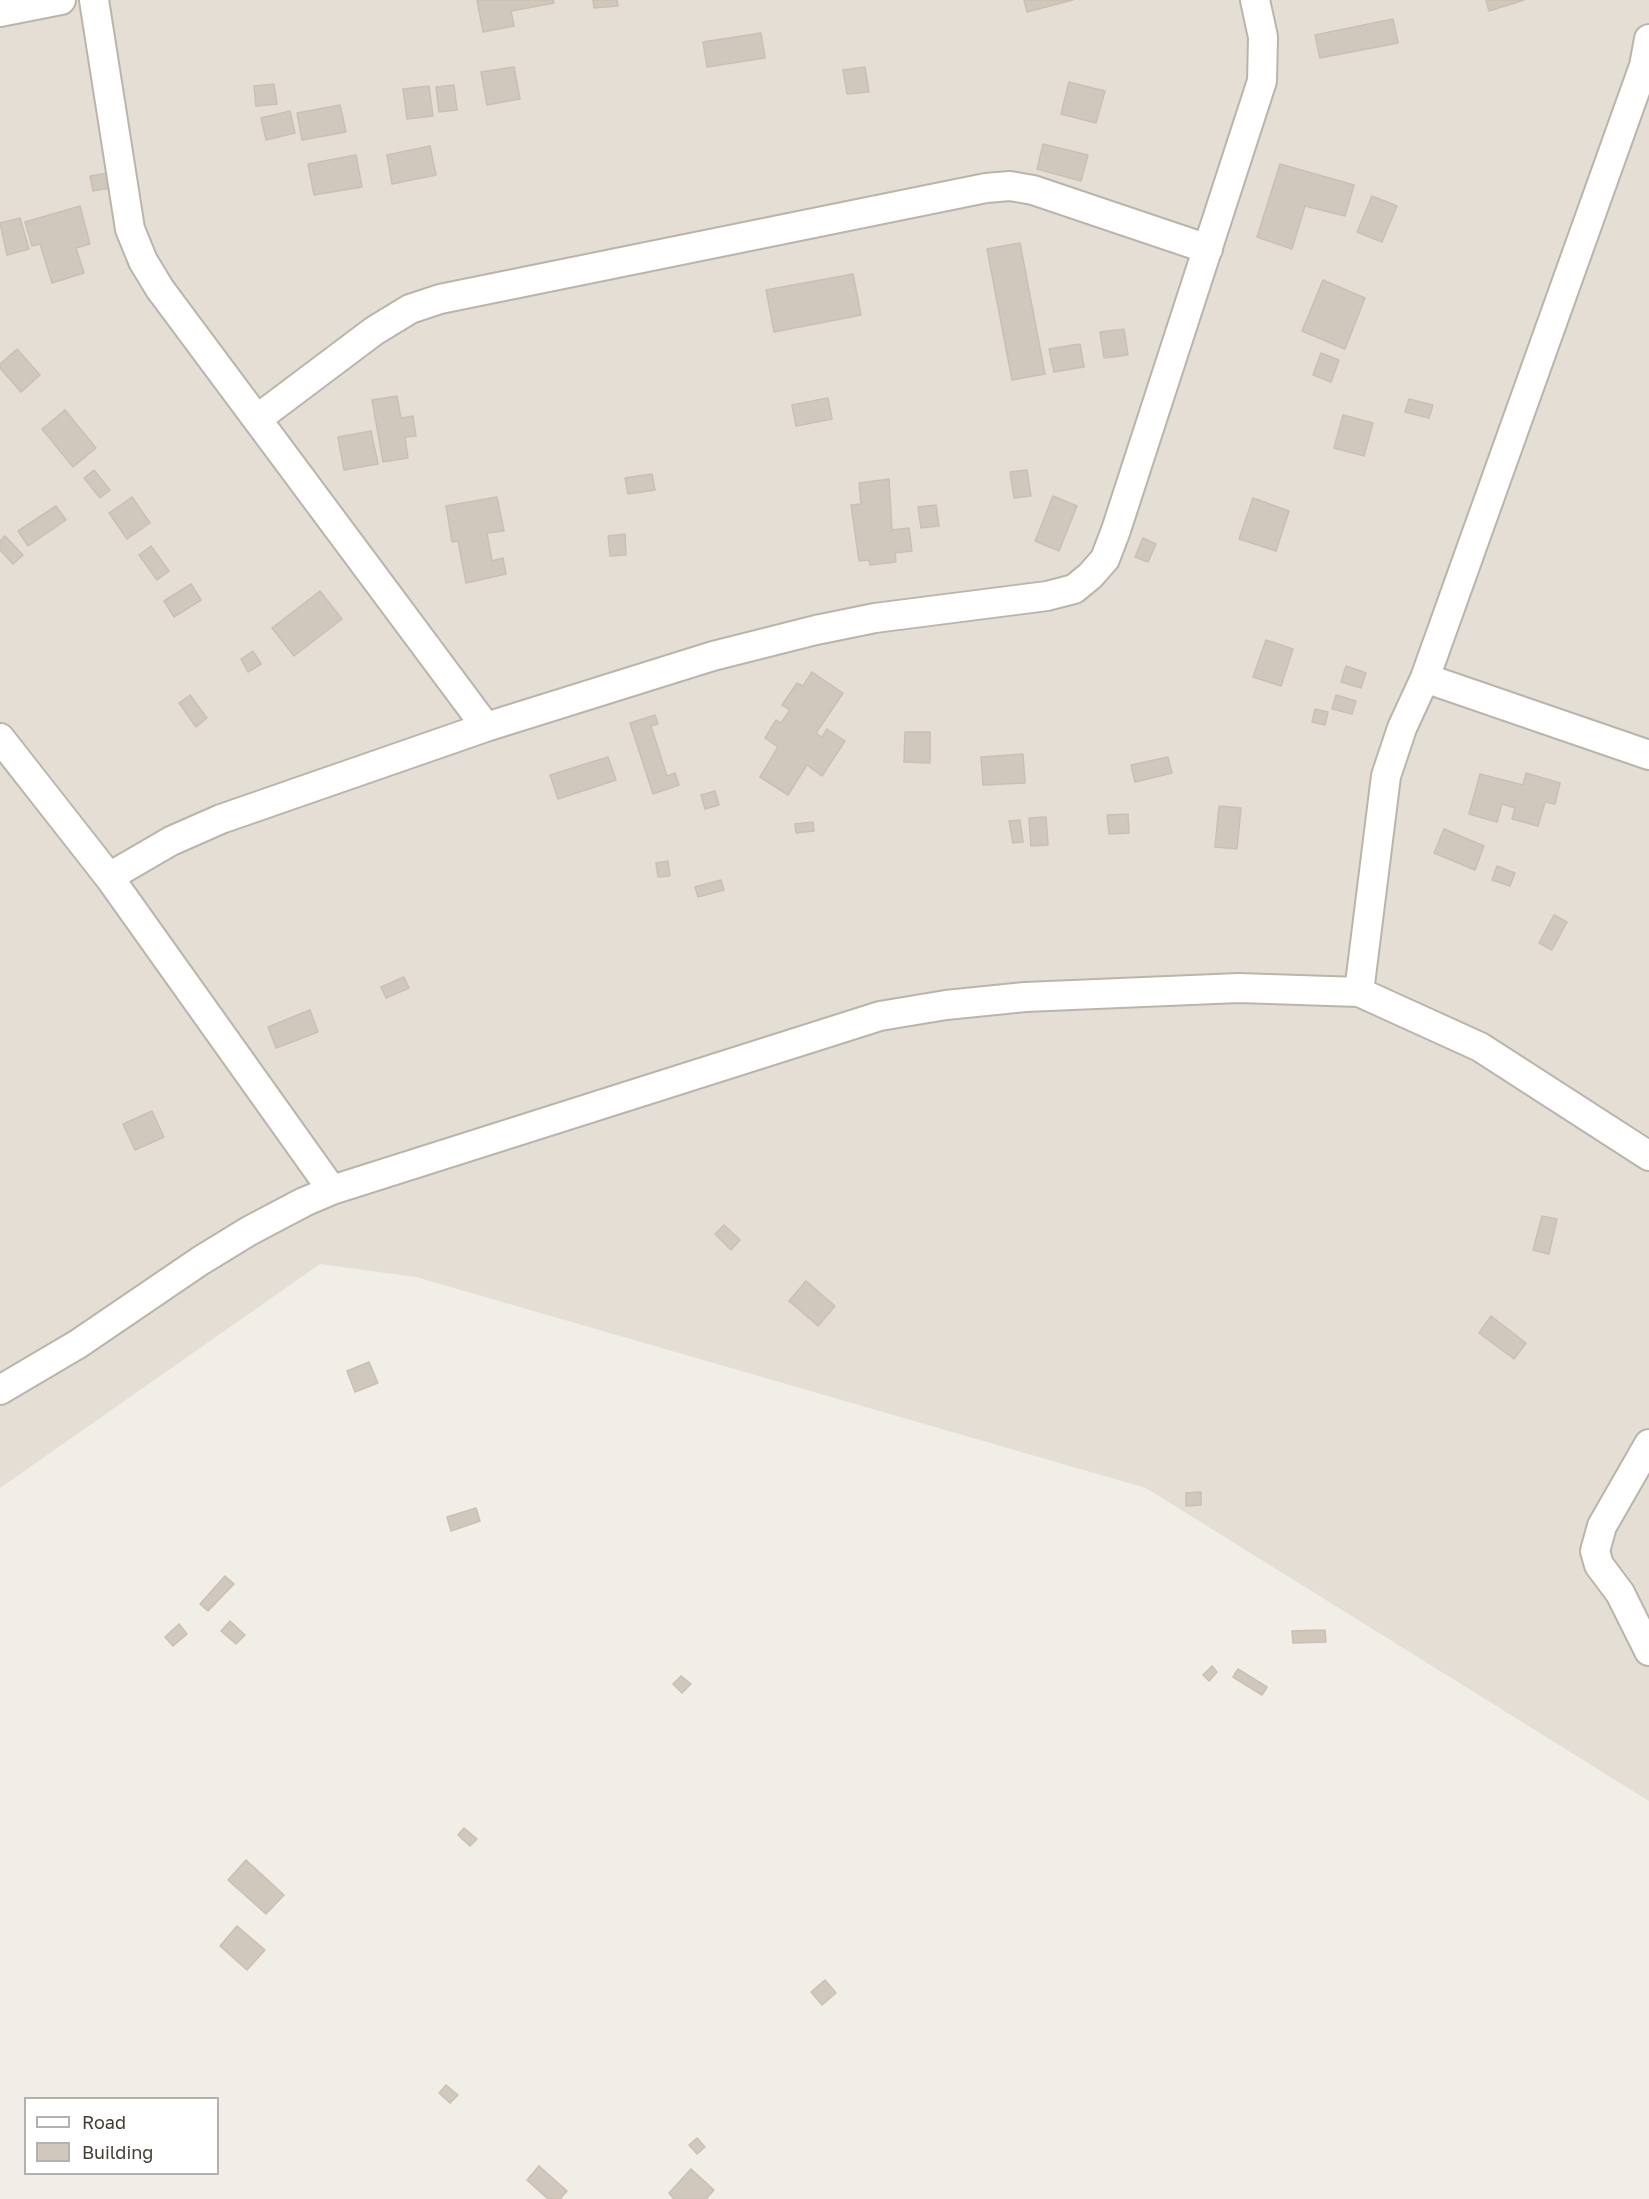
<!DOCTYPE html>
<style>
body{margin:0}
#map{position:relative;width:1649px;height:2199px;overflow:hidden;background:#f1ede7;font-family:"Golos Text",sans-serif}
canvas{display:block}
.legend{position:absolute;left:24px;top:2097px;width:195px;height:78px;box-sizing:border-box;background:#fff;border:2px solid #b4b1af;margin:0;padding:8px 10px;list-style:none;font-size:18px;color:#433d36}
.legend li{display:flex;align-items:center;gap:12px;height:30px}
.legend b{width:30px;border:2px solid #b4b1af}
</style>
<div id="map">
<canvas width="1649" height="2199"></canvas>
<ul class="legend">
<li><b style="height:8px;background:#fff"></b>Road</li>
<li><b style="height:16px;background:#d1c8bd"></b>Building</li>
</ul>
</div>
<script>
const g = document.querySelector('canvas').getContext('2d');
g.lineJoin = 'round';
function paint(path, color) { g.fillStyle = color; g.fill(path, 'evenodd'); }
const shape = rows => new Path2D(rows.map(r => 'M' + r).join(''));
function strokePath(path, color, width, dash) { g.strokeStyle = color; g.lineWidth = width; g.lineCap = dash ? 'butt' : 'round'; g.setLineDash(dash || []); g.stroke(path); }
paint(shape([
 [0,0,1649,0,1649,1801,1146,1488,416,1277,320,1264,0,1488]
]), '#e4ded5');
const building = shape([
 [477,0,553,0,554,3,511,11,514,26,483,32,477,0],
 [593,0,617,0,618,6,594,8,593,0],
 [1024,0,1073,0,1027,12,1024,0],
 [1486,0,1524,0,1489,11,1486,0],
 [1393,19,1398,43,1320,58,1315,35,1393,19],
 [761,33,765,58,707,67,703,42,761,33],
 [514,67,520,99,487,105,481,72,514,67],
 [865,67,869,92,847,94,843,70,865,67],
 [1069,82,1105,91,1096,123,1061,114,1069,82],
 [274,84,277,104,256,106,254,86,274,84],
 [454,85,457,110,439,112,436,87,454,85],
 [429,86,433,116,407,119,403,89,429,86],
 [340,105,346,132,302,140,297,113,340,105],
 [290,111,295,133,266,140,261,118,290,111],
 [1043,144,1088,155,1081,181,1037,169,1043,144],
 [430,146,436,175,392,184,387,155,430,146],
 [356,155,362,187,314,195,308,164,356,155],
 [1280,164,1354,185,1345,216,1305,206,1292,249,1257,237,1280,164],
 [108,173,110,188,93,191,90,176,108,173],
 [1372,196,1397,206,1382,242,1357,232,1372,196],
 [80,206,90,244,76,248,84,273,52,283,40,244,32,246,25,222,80,206],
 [20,218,29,249,7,255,0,223,20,218],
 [1020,243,1045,374,1012,380,987,249,1020,243],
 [853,274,861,315,774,332,766,290,853,274],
 [1323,280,1365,298,1345,349,1302,331,1323,280],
 [1124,329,1128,355,1104,358,1100,332,1124,329],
 [1080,344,1084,367,1054,372,1049,349,1080,344],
 [17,349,40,375,21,392,0,368,0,364,17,349],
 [1321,353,1339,360,1331,382,1313,375,1321,353],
 [397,396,401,418,413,416,416,436,405,437,408,458,383,462,372,400,397,396],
 [828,398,832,419,796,426,792,405,828,398],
 [1409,399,1433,405,1429,418,1405,412,1409,399],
 [65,410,96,448,73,467,42,429,65,410],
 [1343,415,1373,423,1364,456,1334,448,1343,415],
 [371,431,378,464,344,470,338,437,371,431],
 [94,470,110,490,100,498,84,478,94,470],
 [1027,470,1031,496,1014,498,1010,472,1027,470],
 [652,474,655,490,628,494,625,478,652,474],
 [889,479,892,530,909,528,912,551,895,553,896,562,870,565,869,560,859,561,851,505,861,504,859,483,889,479],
 [1053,496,1077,506,1059,551,1035,541,1053,496],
 [132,497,150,523,127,539,109,513,132,497],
 [497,497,504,531,487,533,492,561,503,558,506,574,466,583,458,541,452,542,446,506,497,497],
 [1253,498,1289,511,1276,551,1239,539,1253,498],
 [936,505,939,526,921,528,918,507,936,505],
 [56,506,66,520,28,546,18,531,56,506],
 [625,534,626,555,610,556,608,536,625,534],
 [5,536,23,555,13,564,0,550,0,541,5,536],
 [1143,538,1156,544,1148,562,1135,557,1143,538],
 [151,546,169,571,157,580,139,555,151,546],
 [191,584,201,600,174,617,164,601,191,584],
 [320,591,342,619,294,656,272,628,320,591],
 [1266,640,1293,649,1281,686,1253,677,1266,640],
 [253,651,261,664,248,672,241,659,253,651],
 [1346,666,1366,673,1361,688,1341,682,1346,666],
 [812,672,843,693,816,733,822,737,827,729,845,741,822,776,807,765,788,795,760,777,778,747,765,738,776,720,781,723,790,710,782,705,797,683,803,686,812,672],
 [190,695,207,718,196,727,179,703,190,695],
 [1336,695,1356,701,1352,714,1332,709,1336,695],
 [1315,709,1328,712,1325,725,1312,722,1315,709],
 [655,715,658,724,651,726,667,776,675,773,679,785,653,794,630,723,655,715],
 [905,732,930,732,930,763,904,762,905,732],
 [1023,754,1025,783,983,785,981,757,1023,754],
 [608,757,616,780,558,799,550,775,608,757],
 [1168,757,1172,773,1135,782,1131,765,1168,757],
 [1526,773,1560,783,1555,804,1545,802,1538,826,1512,819,1515,808,1502,804,1497,822,1469,814,1480,774,1523,785,1526,773],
 [715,791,719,805,705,809,701,795,715,791],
 [1219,806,1241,808,1237,849,1215,847,1219,806],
 [1128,814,1129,833,1109,834,1107,815,1128,814],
 [1046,817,1048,845,1031,846,1029,818,1046,817],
 [1020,820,1023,842,1013,843,1009,821,1020,820],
 [813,822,814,831,796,833,795,824,813,822],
 [1444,829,1484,846,1475,870,1434,853,1444,829],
 [668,861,670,876,658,877,656,863,668,861],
 [1497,866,1515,873,1510,886,1492,880,1497,866],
 [721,880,724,890,698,897,695,887,721,880],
 [1554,915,1567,922,1552,950,1539,943,1554,915],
 [404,977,409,988,386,998,381,987,404,977],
 [310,1010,318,1032,276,1048,268,1027,310,1010],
 [152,1111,164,1137,135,1150,123,1124,152,1111],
 [1542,1216,1557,1219,1549,1254,1533,1250,1542,1216],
 [724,1225,740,1240,731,1250,715,1234,724,1225],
 [806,1281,835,1306,818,1326,789,1301,806,1281],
 [1491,1316,1526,1343,1514,1359,1479,1333,1491,1316],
 [369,1362,378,1383,355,1392,347,1371,369,1362],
 [1201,1492,1201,1505,1186,1506,1186,1493,1201,1492],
 [476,1508,480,1521,451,1531,447,1517,476,1508],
 [225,1576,234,1584,208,1611,200,1604,225,1576],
 [230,1621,245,1635,236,1644,221,1631,230,1621],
 [179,1624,187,1634,173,1646,165,1637,179,1624],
 [1325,1630,1326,1642,1293,1643,1292,1631,1325,1630],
 [1212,1666,1217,1672,1209,1681,1203,1675,1212,1666],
 [1238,1669,1267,1687,1262,1695,1233,1677,1238,1669],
 [681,1676,691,1684,682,1693,673,1684,681,1676],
 [464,1828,477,1839,470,1846,458,1835,464,1828],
 [246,1860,284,1895,266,1914,228,1880,246,1860],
 [237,1926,265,1950,247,1970,220,1946,237,1926],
 [825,1980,836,1993,822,2005,811,1992,825,1980],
 [446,2085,458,2095,450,2103,439,2093,446,2085],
 [697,2138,705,2147,697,2154,689,2145,697,2138],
 [539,2166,567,2191,560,2199,548,2199,527,2180,539,2166],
 [691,2169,714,2190,706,2199,674,2199,669,2193,691,2169]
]);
paint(building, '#d1c8bd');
strokePath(building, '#cbbfb1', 1.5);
const minor = shape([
 [94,0,130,229,143,261,160,289,486,727,713,656,816,630,875,618,1047,596,1074,589,1090,576,1105,559,1116,530,1262,81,1263,37,1255,0],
 [0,12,61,0],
 [257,419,374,331,410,309,440,299,986,188,1010,186,1033,190,1208,249],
 [1425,678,1649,755],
 [0,738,109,877,332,1190],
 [109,877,171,841,221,819,486,727],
 [1359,992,1480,1047,1649,1156],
 [0,1390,78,1344,200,1261,249,1231,304,1202,332,1190,880,1016,946,1005,1025,997,1239,988,1359,992,1386,776,1402,728,1425,678,1644,66,1649,39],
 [1649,1444,1602,1526,1595,1551,1599,1565,1620,1593,1649,1651]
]);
strokePath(minor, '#bbb4aa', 32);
strokePath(minor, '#fff', 28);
</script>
